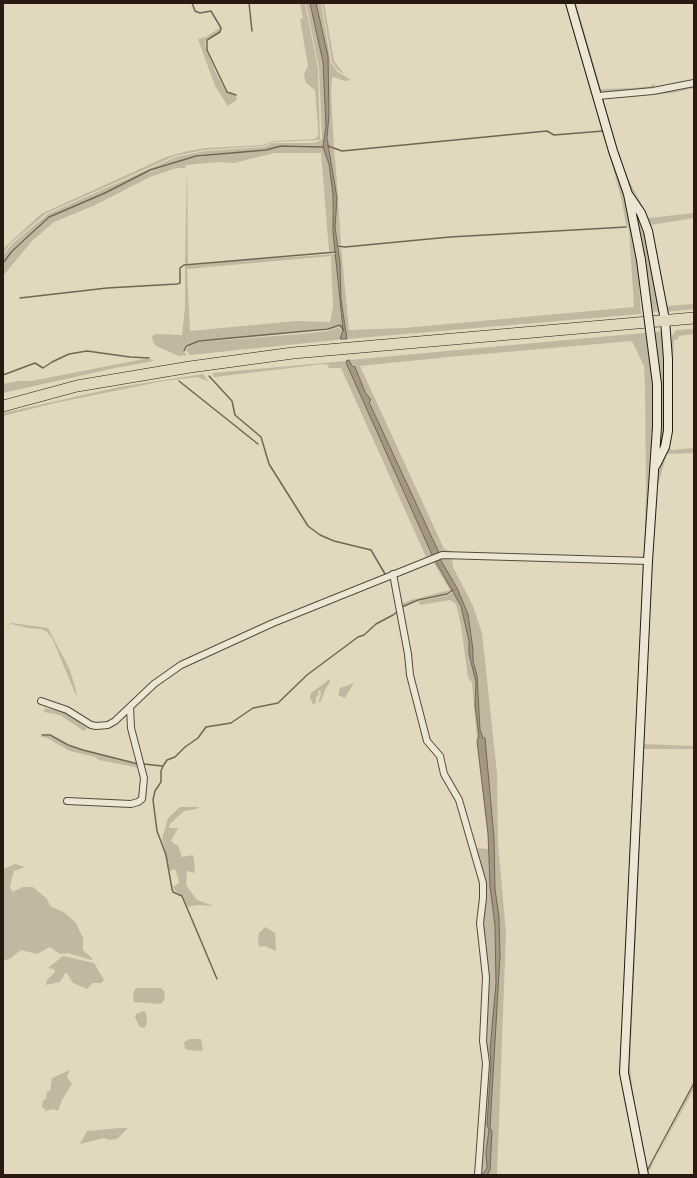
<!DOCTYPE html>
<style>
body{margin:0}
#map{position:relative;width:697px;height:1178px;overflow:hidden;background:#e2d8be;font-family:"IM FELL DW Pica",serif}
canvas{display:block}
.frame{position:absolute;inset:0;border:4px solid #281a11;pointer-events:none}
</style>
<div id="map">
<canvas width="697" height="1178"></canvas>
<div class="frame"></div>
</div>
<script>
const g = document.querySelector('canvas').getContext('2d');
g.lineJoin = 'round';
function paint(path, color) { g.fillStyle = color; g.fill(path, 'evenodd'); }
const shape = rows => new Path2D(rows.map(r => 'M' + r).join(''));
function strokePath(path, color, width, dash) { g.strokeStyle = color; g.lineWidth = width; g.lineCap = dash ? 'butt' : 'round'; g.setLineDash(dash || []); g.stroke(path); }
paint(shape([
 [300,3,305,3,318,69,320,140,274,142,264,146,204,150,175,156,47,213,11,243,3,253,3,249,41,214,166,157,188,151,206,148,263,145,274,141,315,139,318,136,318,128,315,90,306,83,305,79,304,74,308,66,300,19,303,18],
 [306,3,310,3,323,62,326,126,324,146,281,145,266,150,196,155,149,170,105,193,49,216,11,250,3,262,3,255,12,244,48,214,176,157,205,151,264,147,274,143,314,143,320,141,322,138,319,69],
 [316,3,321,3,331,63,338,72,351,80,345,81,333,77,332,79,331,93,334,147,328,145,328,56],
 [322,3,324,3,334,61,345,75,337,69,332,62],
 [572,3,576,3,601,89,634,88,651,86,654,83,655,89,604,93,599,90],
 [220,28,219,32,206,39,205,45,215,71,226,92,236,96,237,100,228,106,215,86,198,39,206,37],
 [694,85,694,88,673,93,604,99,606,98],
 [603,130,625,193,637,250,641,314,347,339,341,300,339,247,341,246,349,330,404,328,634,307,629,230,626,224,622,202],
 [281,146,324,147,329,164,333,194,332,212,336,251,329,251,321,153,274,153,234,163,217,162,187,165,188,264,185,265,187,165,186,165,185,168,177,168,150,177,93,206,54,222,32,241,3,276,3,264,12,251,45,221,55,214,105,194,143,174,190,158,247,151,266,151],
 [329,147,334,149,336,170,341,244,338,244,335,227,337,198],
 [624,171,649,218,694,213,694,218,651,225,667,306,694,304,694,309,665,312,656,261],
 [635,212,642,218,661,311,648,312],
 [336,254,338,288,342,327,340,324,328,328,233,338,199,340,185,345,183,351,187,355,179,356,156,346,153,342,152,336,156,334,182,335,185,307,185,266,234,261],
 [331,256,333,307,330,322,296,321,190,331,187,269],
 [339,327,342,332,340,339,337,340,190,355,186,350,188,345,199,342,300,334,328,331],
 [694,329,694,334,679,336,678,339,674,340,669,447,670,449,673,450,694,448,694,453,667,454,656,492,655,504,644,744,694,746,694,749,644,749,630,1066,634,1103,647,1171,654,1162,694,1085,694,1089,647,1175,627,1078,656,482,671,406,672,336,676,330],
 [665,331,667,389,663,444,658,457,655,412,648,503,646,557,644,558,646,487,645,388,644,366,632,341,449,357,360,366,444,549,457,553,440,555,369,401,371,400,365,392,355,368,349,360],
 [149,358,154,361,115,368,3,393,3,384,19,381,32,381],
 [346,361,417,517,433,557,427,559,341,368,328,368,329,365,324,364,214,377,212,373],
 [203,374,208,381,197,377,164,381,55,403,3,416,3,413,119,387],
 [443,557,452,557,453,567,473,606,482,633,497,773,498,843,506,933,497,1175,487,1175,490,1170,492,1131,490,1128,491,1110,500,956,499,917,495,889,494,838,485,738,483,738,480,730,477,675,473,661,473,650,468,614,457,588,440,559],
 [435,560,453,589,447,593,418,599,402,607,401,604,411,600,450,590,433,562],
 [454,592,464,614,469,641,469,654,476,682,475,705,479,736,477,741,472,683,468,677,461,626,456,604,450,600,420,605,419,601,445,596],
 [12,623,48,628,70,670,77,694,76,695,52,638,47,632,42,629,28,628,11,624,3,626],
 [330,679,330,682,326,688,321,701,318,703,321,694,320,690,318,691,319,694,316,698,316,703,313,705,310,697,311,693],
 [354,683,345,698,338,695,340,688],
 [45,708,65,712,87,728,84,731,60,715,44,712],
 [39,736,49,736,68,746,139,765,140,768,99,760,95,757,70,751,47,738],
 [180,807,199,807,197,809,184,811,170,824,169,828,178,828,171,841,178,846,182,857,193,855,194,859,195,873,187,871,186,885,197,900,214,906,197,905,188,907,183,896,174,890,173,887,179,883,178,877,175,869,170,871,162,839,168,818],
 [476,848,488,849,496,945,496,983,490,1050,489,1130,486,1152,487,1168,482,1175,479,1175,486,1049,482,926,485,898],
 [15,864,25,867,14,871,10,886,12,892,23,887,33,887,47,899,50,906,65,913,76,923,83,938,83,950,93,959,91,960,68,953,60,954,50,947,37,954,21,950,11,958,3,961,3,869],
 [265,927,275,933,276,951,265,946,260,947,258,944,259,933],
 [63,956,94,963,104,980,101,983,93,983,87,989,73,983,66,972,60,982,46,985,47,980,55,972,54,969,48,968],
 [136,988,161,988,164,991,165,999,161,1004,134,1002,133,993],
 [143,1011,146,1013,147,1023,145,1027,142,1028,139,1026,135,1017,136,1014],
 [190,1039,201,1039,203,1051,189,1050,185,1049,184,1042],
 [70,1070,67,1077,72,1084,62,1100,58,1111,54,1109,45,1111,45,1108,42,1108,43,1100,46,1099,47,1091,50,1091,52,1078],
 [120,1128,128,1128,117,1139,109,1140,104,1138,80,1144,87,1131]
]), '#c2b8a1');
const water = shape([
 [310,3,316,3,328,56,329,115,327,138,337,198,335,227,340,263,341,300,347,339,340,339,343,330,333,232,333,194,329,164,323,147,326,126,323,62,310,3],
 [349,360,352,366,355,367,365,392,371,400,369,402,440,555,433,557,347,365,346,361,349,360],
 [440,559,457,588,468,614,473,650,473,661,477,675,480,730,483,738,485,738,494,838,495,889,499,917,500,956,491,1110,490,1128,492,1131,490,1170,487,1175,482,1175,487,1168,486,1152,489,1130,487,1125,491,1064,490,1050,496,983,495,926,490,886,488,834,477,741,479,736,475,705,476,682,469,654,469,641,461,606,437,564,435,560,440,559]
]);
paint(water, '#a39783');
strokePath(water, '#726555', 1);
strokePath(shape([
 [192,3,195,11,200,13,211,11,221,28,220,32,207,40,207,50,227,92,236,95],
 [249,3,252,31],
 [328,146,342,151,547,131,554,135,603,131],
 [338,246,345,247,450,237,626,227],
 [3,263,12,251,49,217,105,193,150,170,196,156,266,150,281,146,323,147],
 [20,298,107,288,177,284,180,283,180,268,184,265,336,252],
 [184,351,186,346,199,341,328,329,340,325,343,330],
 [3,375,35,363,43,368,52,362,69,354,87,351,130,357,149,358],
 [209,376,232,401,235,415,261,437,269,464,308,526,320,535,334,541,371,550,385,574],
 [179,381,258,444],
 [402,607,418,600,447,594,453,590],
 [42,735,50,735,68,745,83,750,138,764],
 [144,764,162,766],
 [217,979,182,896,173,892,172,889,166,855,157,831,153,800,155,791,161,782,161,771,163,766,167,760,175,757,185,747,198,738,206,727,231,723,253,708,278,703,307,675,358,637,364,635,376,624,393,615,398,611],
 [648,1169,694,1083]
]), '#726555', 1.5);
const street = shape([
 [598,96,653,91,694,83],
 [393,574,408,654,410,675,427,741,440,756,444,774,459,800,483,883,483,898,480,923,486,977,483,1041,486,1063,478,1175],
 [41,701,67,710,91,725,96,726,108,725,115,721,154,684,181,665,273,623,442,555,648,561],
 [67,801,131,804,138,802,142,799,144,778,131,728,130,707]
]);
const secondary = shape([
 [570,3,613,151,628,194,641,260],
 [628,194,641,213,648,231,665,320,668,359,668,431,665,447,656,465],
 [644,1175,624,1073,648,561,657,427,657,384]
]);
const highway = shape([
 [3,406,77,386,190,367,293,353,694,318]
]);
strokePath(street, '#564a3c', 8);
strokePath(secondary, '#281a11', 10);
strokePath(highway, '#281a11', 12);
strokePath(street, '#ece6d5', 6);
strokePath(secondary, '#ece6d5', 8);
strokePath(highway, '#e2d8be', 11);
const secondaryBridge = shape([
 [641,260,657,384]
]);
strokePath(secondaryBridge, '#281a11', 10, []);
strokePath(secondaryBridge, '#ece6d5', 8);
</script>
